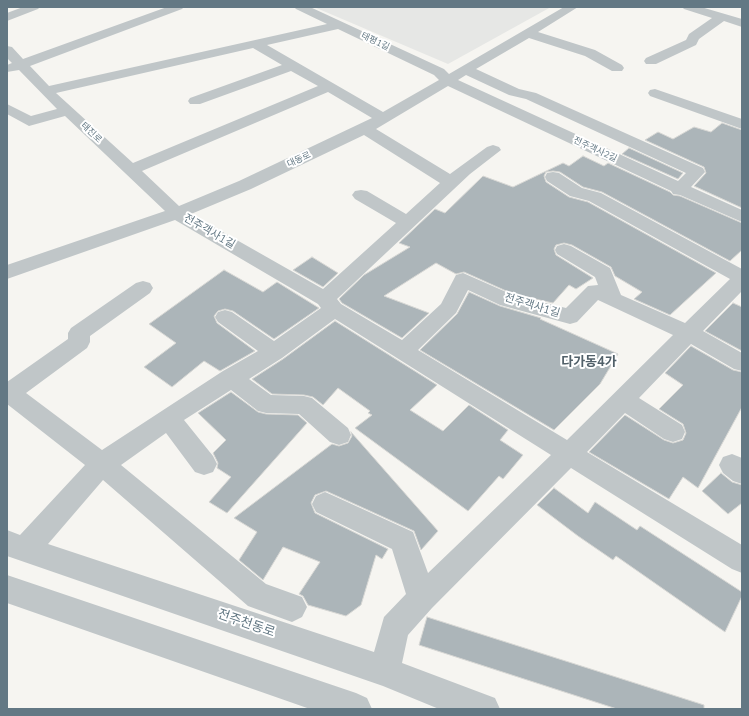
<!DOCTYPE html>
<meta charset="utf-8">
<style>
body{margin:0}
#map{position:relative;width:749px;height:716px;overflow:hidden;background:#f6f5f1;font-family:"Nunito Sans",sans-serif}
canvas{display:block}
.frame{position:absolute;inset:0;border:8px solid #637884;pointer-events:none}
</style>
<div id="map">
<canvas width="749" height="716"></canvas>
<div class="frame"></div>
</div>
<script>
const g = document.querySelector('canvas').getContext('2d');
g.lineJoin = 'round';
function paint(path, color) { g.fillStyle = color; g.fill(path, 'evenodd'); }
const shape = rows => new Path2D(rows.map(r => 'M' + r).join(''));
function strokePath(path, color, width, dash) { g.strokeStyle = color; g.lineWidth = width; g.lineCap = dash ? 'butt' : 'round'; g.setLineDash(dash || []); g.stroke(path); }
function drawText(font, color, halo, rows, align = 'center') {
  g.font = font + ' "Nunito Sans","Noto Sans KR",sans-serif'; g.lineWidth = 4; g.setLineDash([]); g.textBaseline = 'middle'; g.strokeStyle = halo; g.fillStyle = color; for (const [text, x, y, turn = 0] of rows) {
    g.save(); g.translate(x, y); g.rotate((+turn || 0) * Math.PI / 180); g.textAlign = isNaN(turn) ? turn : align; if (halo) g.strokeText(text, 0, 0); g.fillText(text, 0, 0); g.restore();
  }
}
paint(shape([
 [314,7,551,7,448,64]
]), '#e6e7e5');
const building = shape([
 [722,123,742,130,742,208,694,186,706,173,704,167,645,140,658,132,673,139,694,127,711,132,722,123],
 [629,148,683,173,678,179,622,154,629,148],
 [583,156,604,166,608,163,670,192,673,195,680,196,742,223,742,250,730,261,602,192,583,187,560,172,553,171,546,172,544,176,546,182,569,197,588,202,716,273,670,315,634,299,642,292,615,276,611,267,572,245,564,243,556,245,554,249,556,255,593,278,576,289,569,285,553,303,513,294,464,272,456,274,436,263,384,296,429,313,402,338,342,303,339,299,364,275,410,247,399,243,435,209,445,213,483,176,513,187,563,163,569,166,583,156],
 [312,257,338,273,323,287,293,270,312,257],
 [224,270,263,292,277,282,319,308,274,339,233,311,225,309,218,311,214,316,217,323,255,351,220,371,204,361,172,387,144,367,176,343,149,324,224,270],
 [469,292,500,306,541,318,540,319,618,354,600,384,554,430,420,350,457,314,469,292],
 [733,303,742,307,742,351,705,331,733,303],
 [335,321,437,385,410,410,443,431,469,405,508,430,500,440,523,455,503,479,499,476,468,511,355,428,372,415,368,413,370,411,338,388,323,405,313,397,304,395,272,394,252,379,283,359,335,321],
 [691,346,733,370,742,372,742,407,698,488,683,477,669,499,589,452,625,415,664,440,673,443,683,440,686,433,683,424,659,409,683,385,665,373,691,346],
 [231,392,258,412,266,414,298,415,307,423,227,513,209,502,231,477,217,468,218,463,213,453,226,440,198,413,231,392],
 [351,432,438,531,421,550,414,531,326,491,315,495,311,503,315,513,388,549,382,559,376,555,361,605,346,616,308,605,303,596,299,594,320,562,283,547,263,580,239,560,257,532,234,518,332,444,339,446,348,443,352,436,351,432],
 [721,473,732,482,742,485,742,503,728,514,702,491,721,473],
 [554,488,588,513,595,502,637,530,640,526,742,592,742,596,725,632,616,556,613,560,578,536,537,505,554,488],
 [427,617,704,705,704,709,617,709,419,645,427,617]
]);
paint(building, '#acb5b9');
strokePath(building, '#d7d7d4', 1);
paint(shape([
 [23,7,40,7,38,9,7,21,7,13,23,7],
 [167,7,184,7,182,9,30,66,49,86,327,24,296,9,294,7,310,7,444,69,449,74,564,7,578,7,538,32,595,50,622,65,624,68,622,71,612,71,585,56,529,38,476,69,519,89,536,93,703,168,705,172,691,187,742,210,742,222,680,195,673,194,671,191,448,86,376,129,450,174,487,147,493,145,499,147,501,150,470,174,337,299,341,304,402,340,441,304,456,275,463,273,513,295,566,308,588,286,598,285,595,277,557,254,555,250,557,246,564,244,571,246,610,268,621,295,685,323,730,279,589,201,570,196,547,181,545,177,547,173,553,172,559,173,582,188,601,193,742,269,742,291,703,331,742,353,742,371,734,369,691,344,639,398,682,425,685,432,682,439,673,442,664,439,625,413,587,452,742,545,742,573,732,569,571,468,432,608,408,635,402,663,495,698,500,709,439,709,383,686,7,556,7,530,20,535,85,465,7,404,7,382,68,339,68,333,71,328,136,283,143,281,150,283,153,288,150,293,90,336,90,342,87,348,26,393,102,450,223,371,258,351,218,322,215,317,218,312,225,310,232,312,274,341,321,308,318,304,175,220,7,279,7,265,165,211,65,116,29,126,7,114,7,104,31,116,57,109,19,70,7,72,7,65,12,63,7,58,7,46,12,47,23,59,167,7],
 [338,29,434,75,439,80,383,112,267,45,338,29],
 [253,48,282,65,190,98,188,101,190,104,200,104,291,71,318,86,133,163,56,93,253,48],
 [466,75,509,95,526,99,686,173,678,181,458,80,466,75],
 [328,92,372,118,239,181,179,206,142,171,328,92],
 [364,135,440,183,406,214,367,191,361,190,355,191,352,195,355,199,396,223,323,289,191,214,251,189,364,135],
 [468,290,500,305,570,324,577,322,598,300,673,335,567,440,418,350,456,313,468,290],
 [335,319,551,455,428,573,413,532,334,496,325,492,316,496,312,504,316,512,392,549,406,594,384,617,374,652,48,544,103,480,248,606,292,622,302,617,307,607,302,597,266,584,121,465,166,433,195,472,204,475,213,472,217,464,213,456,184,420,231,390,258,411,266,413,299,414,330,442,339,445,348,442,351,435,348,428,312,398,304,396,271,395,249,379,282,358,335,319],
 [682,7,701,7,742,19,742,27,724,21,699,39,696,45,656,64,646,64,644,61,646,58,686,40,689,34,712,18,684,9,682,7],
 [655,89,742,119,742,129,650,96,648,93,650,90,655,89],
 [732,454,742,458,742,484,733,481,723,473,719,465,723,457,732,454],
 [7,575,356,693,367,698,372,709,310,709,7,603,7,575]
]), '#c0c6c8');
drawText('9px', '#637884', '#fff', [
 ["태평1길",375,42,25],
 ["태진로",91,133,43],
 ["전주객사2길",595,150,25],
 ["대동로",299,160,-25]
]);
drawText('11px', '#637884', '#fff', [
 ["전주객사1길",209,232,30],
 ["전주객사1길",532,306,17]
]);
drawText('bold 13px', '#516069', '#fff', [
 ["다가동4가",589,363]
]);
drawText('13px', '#637884', '#fff', [
 ["전주천동로",246,624,19]
]);
</script>
